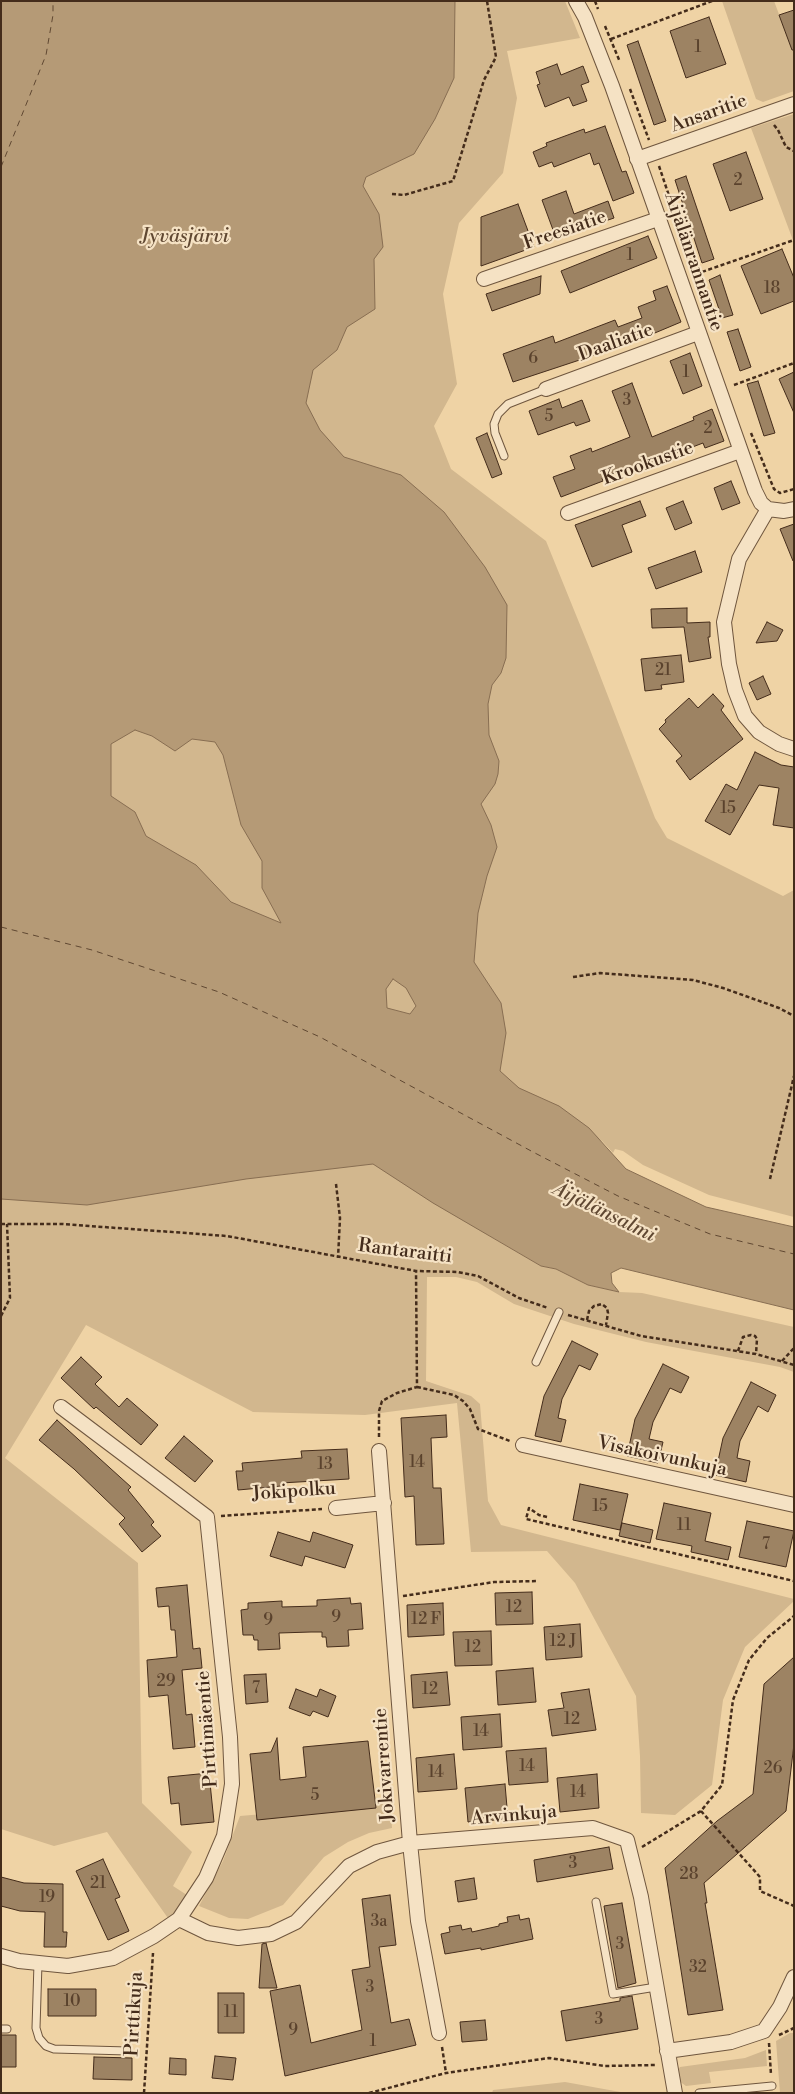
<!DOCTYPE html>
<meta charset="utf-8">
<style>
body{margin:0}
#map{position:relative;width:795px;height:2094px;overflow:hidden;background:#efd3a5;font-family:"Libre Bodoni",serif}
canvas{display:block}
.frame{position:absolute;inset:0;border:2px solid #442c1b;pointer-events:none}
</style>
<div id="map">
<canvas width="795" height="2094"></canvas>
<div class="frame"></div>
</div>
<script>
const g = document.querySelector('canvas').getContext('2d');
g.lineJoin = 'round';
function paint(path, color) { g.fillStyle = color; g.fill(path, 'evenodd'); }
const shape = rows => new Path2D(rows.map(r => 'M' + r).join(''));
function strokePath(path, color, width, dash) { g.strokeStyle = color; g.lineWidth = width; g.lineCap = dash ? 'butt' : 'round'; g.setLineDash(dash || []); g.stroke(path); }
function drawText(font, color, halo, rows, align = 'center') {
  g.font = font + ' "Libre Bodoni",serif'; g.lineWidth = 4.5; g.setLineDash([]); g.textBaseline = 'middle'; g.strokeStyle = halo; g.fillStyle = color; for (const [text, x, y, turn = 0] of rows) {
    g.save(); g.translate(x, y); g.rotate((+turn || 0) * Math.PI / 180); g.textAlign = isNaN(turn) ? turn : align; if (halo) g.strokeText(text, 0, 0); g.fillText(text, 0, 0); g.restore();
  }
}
paint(shape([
 [291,1,565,1,580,38,507,51,517,98,503,173,459,223,443,294,457,384,434,426,451,469,546,541,589,647,655,818,667,838,783,896,794,890,794,1217,709,1195,643,1165,623,1151,615,1149,613,1153,602,1141,368,1008,91,824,80,633,284,496],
 [722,1,774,1,794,54,794,91,763,102,756,99],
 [794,114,794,243,751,128],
 [263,1088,502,1242,486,1234,541,1266,556,1269,588,1285,619,1292,642,1293,794,1327,794,1372,780,1367,646,1342,574,1324,514,1304,477,1282,456,1277,427,1277,426,1381,471,1396,480,1404,488,1501,501,1525,794,1599,794,1601,745,1647,723,1700,712,1785,675,1815,641,1813,640,1756,636,1696,575,1583,547,1551,471,1552,457,1403,365,1415,253,1412,86,1325,5,1458,138,1563,142,1803,192,1852,173,1886,190,1897,170,1921,107,1832,54,1846,1,1829,1,1118,228,1106,269,1176,299,1173],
 [390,1803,392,1828,369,1833,348,1842,324,1857,283,1905,248,1919,229,1918,199,1906,223,1861,240,1816],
 [790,2033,794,2033,794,2093,780,2093,776,2041],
 [766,2050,767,2066,709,2072,711,2083,686,2086,679,2081,676,2073,680,2067,745,2058],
 [565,2082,626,2093,492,2093,493,2090]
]), '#d2b78e');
const water = shape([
 [1,1,455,1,454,78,435,119,414,154,366,177,363,186,379,214,383,247,374,259,375,309,347,327,337,350,313,370,306,403,320,430,344,457,401,475,444,512,485,567,507,605,506,658,501,673,492,685,488,704,489,735,499,761,498,774,495,784,481,804,491,825,497,847,487,876,478,913,474,962,501,1003,506,1033,500,1071,519,1088,559,1106,589,1128,626,1169,706,1207,794,1227,794,1310,621,1268,611,1273,612,1283,619,1292,588,1285,556,1269,541,1266,433,1203,373,1164,246,1179,87,1205,1,1199,1,1],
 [135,730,152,736,175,751,192,739,215,742,223,755,241,825,262,861,262,888,281,923,231,902,196,865,146,836,135,812,111,796,111,744,135,730],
 [393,979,406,988,416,1006,410,1014,387,1008,386,989,393,979]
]);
paint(water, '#b59a76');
strokePath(water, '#886e52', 1);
strokePath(shape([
 [1,167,46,55,53,15,53,1],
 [1,927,92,950,219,992,320,1037,533,1152,618,1196,710,1234,794,1254]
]), '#604832', 1, [6, 5]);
const building = shape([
 [794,10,794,50,792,50,779,15,794,10],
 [709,17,726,64,686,78,670,31,709,17],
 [638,41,666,121,654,125,627,45,638,41],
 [557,64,561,75,583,66,589,82,581,85,587,101,573,106,569,97,545,107,537,85,540,84,536,72,557,64],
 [605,126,622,172,626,171,634,193,613,201,599,163,594,165,590,153,554,167,552,162,539,167,533,152,547,146,546,143,584,129,585,133,605,126],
 [746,152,763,199,730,211,713,164,746,152],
 [686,176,714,259,702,263,675,180,686,176],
 [566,191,574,214,608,201,614,218,556,238,542,200,566,191],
 [518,204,534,247,481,266,481,217,518,204],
 [648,236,657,258,570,293,561,271,648,236],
 [782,249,794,278,794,301,761,314,741,266,782,249],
 [720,275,733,315,722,318,709,280,720,275],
 [541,276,540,294,492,311,486,294,541,276],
 [667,286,681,322,631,343,513,382,503,354,553,336,555,343,615,320,618,327,642,318,638,307,656,300,653,291,667,286],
 [738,329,751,367,740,371,727,332,738,329],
 [690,353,702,386,683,394,670,361,690,353],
 [794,372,794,413,779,379,794,372],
 [758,381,775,433,764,436,747,384,758,381],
 [632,383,652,437,694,420,693,417,712,409,724,441,705,448,703,443,661,459,663,464,644,471,642,467,629,472,628,468,602,478,603,481,561,497,553,477,575,469,570,456,591,448,592,452,630,437,612,391,632,383],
 [559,399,562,408,582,400,590,421,576,426,574,422,538,435,529,411,559,399],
 [487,433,502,474,492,478,476,438,487,433],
 [731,481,740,503,722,510,714,488,731,481],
 [640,501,646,516,622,525,632,552,592,567,575,525,640,501],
 [683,501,692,523,675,530,666,508,683,501],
 [794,524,794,561,793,561,780,529,794,524],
 [695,551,702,572,656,589,648,568,695,551],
 [687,608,687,623,710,622,710,637,708,637,711,658,689,662,684,627,652,628,651,609,687,608],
 [767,622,783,630,777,641,756,643,767,622],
 [681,655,684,682,661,685,662,689,645,691,641,659,681,655],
 [763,676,771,694,757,700,749,683,763,676],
 [713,694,724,706,721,710,743,739,690,780,676,761,682,756,659,729,666,722,665,720,689,698,698,708,713,694],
 [755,752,781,765,794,767,794,828,773,825,779,788,759,785,730,835,705,821,726,784,737,790,755,752],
 [572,1341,598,1354,590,1370,579,1365,562,1399,558,1418,566,1420,561,1442,535,1436,544,1396,572,1341],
 [81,1357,102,1377,95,1384,119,1407,127,1398,158,1425,141,1445,96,1407,94,1409,61,1378,81,1357],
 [663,1364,689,1377,681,1393,670,1388,653,1422,649,1439,663,1442,658,1463,627,1456,635,1419,663,1364],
 [751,1382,776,1395,768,1412,758,1406,740,1441,737,1458,750,1461,746,1482,715,1475,723,1438,751,1382],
 [446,1415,447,1437,431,1438,433,1488,441,1488,444,1544,416,1545,414,1496,405,1497,401,1418,446,1415],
 [57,1420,131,1487,128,1490,154,1522,151,1525,161,1536,142,1552,119,1524,125,1518,74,1469,39,1440,57,1420],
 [184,1436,213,1461,195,1482,165,1458,184,1436],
 [347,1449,349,1479,281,1483,282,1486,238,1490,236,1471,243,1471,242,1463,302,1458,301,1451,347,1449],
 [580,1484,628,1494,620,1530,573,1520,580,1484],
 [664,1503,711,1513,705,1541,731,1547,728,1560,691,1552,692,1546,656,1539,664,1503],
 [747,1521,794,1531,786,1567,739,1557,747,1521],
 [622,1523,653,1530,650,1543,619,1536,622,1523],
 [278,1532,310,1542,313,1532,353,1545,345,1568,305,1556,302,1566,270,1556,278,1532],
 [187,1585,193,1649,200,1648,202,1668,182,1670,186,1715,192,1714,195,1747,173,1749,168,1695,149,1697,147,1660,177,1657,175,1630,171,1630,169,1606,158,1607,156,1588,187,1585],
 [532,1592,533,1624,496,1625,495,1593,532,1592],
 [350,1598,351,1604,361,1603,363,1629,348,1630,349,1646,327,1647,326,1637,322,1637,322,1632,311,1632,279,1633,280,1649,258,1650,258,1640,254,1640,253,1635,243,1635,241,1610,248,1609,248,1603,282,1601,282,1607,317,1606,317,1600,350,1598],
 [443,1603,444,1635,408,1637,407,1605,443,1603],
 [580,1624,582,1657,546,1660,544,1627,580,1624],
 [491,1631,492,1665,455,1666,453,1632,491,1631],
 [794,1657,794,1744,786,1811,704,1883,707,1903,705,1903,723,2010,688,2015,665,1868,717,1821,753,1794,764,1684,794,1657],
 [533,1668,536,1702,498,1705,496,1671,533,1668],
 [447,1672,450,1705,413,1708,411,1675,447,1672],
 [266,1674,268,1702,246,1704,244,1675,266,1674],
 [296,1689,317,1697,320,1689,336,1696,328,1717,313,1711,310,1716,289,1708,296,1689],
 [589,1689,596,1730,552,1736,548,1710,564,1708,561,1693,589,1689],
 [500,1714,502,1747,463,1750,461,1717,500,1714],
 [277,1738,280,1780,306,1777,303,1747,368,1741,376,1808,257,1820,250,1754,271,1752,277,1738],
 [546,1748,548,1782,509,1785,506,1751,546,1748],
 [454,1754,457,1789,418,1792,416,1758,454,1754],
 [209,1773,214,1822,181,1825,179,1803,171,1804,168,1777,209,1773],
 [597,1774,599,1808,560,1812,557,1778,597,1774],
 [505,1784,508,1819,468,1822,465,1788,505,1784],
 [609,1847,613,1869,537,1882,534,1860,609,1847],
 [103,1859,120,1897,115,1899,129,1931,108,1940,76,1871,103,1859],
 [1,1877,24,1883,63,1884,63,1932,67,1932,66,1947,44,1947,45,1912,20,1911,1,1906,1,1877],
 [474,1878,477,1899,458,1902,455,1881,474,1878],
 [390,1895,396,1945,379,1947,391,2023,409,2019,416,2045,285,2076,270,1991,300,1985,311,2043,362,2030,352,1970,370,1967,362,1899,390,1895],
 [622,1903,636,1983,618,1988,604,1906,622,1903],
 [519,1915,520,1920,529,1918,533,1939,481,1950,481,1948,445,1954,441,1934,450,1932,449,1927,461,1925,462,1930,471,1928,472,1932,499,1926,499,1924,508,1922,507,1917,519,1915],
 [266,1943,277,1988,259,1988,262,1944,266,1943],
 [48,1989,96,1989,96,2016,48,2016,48,1989],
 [218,1993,244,1993,244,2033,218,2033,218,1993],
 [632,1996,638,2029,566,2041,561,2011,620,2001,620,1998,632,1996],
 [485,2020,487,2040,462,2042,460,2022,485,2020],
 [1,2035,16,2035,16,2067,1,2067,1,2035],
 [215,2056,236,2058,233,2080,212,2078,215,2056],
 [94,2057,132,2058,132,2080,93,2079,94,2057],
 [170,2058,186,2059,186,2075,169,2074,170,2058]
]);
paint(building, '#9d8363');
strokePath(building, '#442c1b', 1);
const lane = shape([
 [504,456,495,433,494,424,498,414,508,404,546,389],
 [536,1362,559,1312],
 [596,1902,613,1994,656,1987],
 [38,1963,36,2028,39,2038,46,2046,54,2049,128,2051],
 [1,2029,7,2029],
 [699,2093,772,2086]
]);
const street = shape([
 [576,1,585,17,612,86,755,491,761,503,768,509,784,511,794,509],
 [637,159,794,104],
 [484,279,658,219],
 [546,389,698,333],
 [768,509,739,559,724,622,729,664,735,690,745,716,759,732,779,744,794,749],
 [568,513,740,451],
 [523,1445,794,1505],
 [379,1451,410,1843,418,1921,439,2033],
 [336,1508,384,1503],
 [179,1919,208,1933,238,1938,271,1934,296,1922,349,1866,377,1852,410,1843,593,1828,627,1840,641,1897,675,2093],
 [1,1956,19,1961,68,1966,113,1958,154,1936,179,1919,206,1878,224,1836,232,1784,230,1737,207,1517,61,1407],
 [667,2051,731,2042,764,2031,780,2007,794,1977]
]);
strokePath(lane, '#6f563e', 9);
strokePath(street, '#6f563e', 16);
strokePath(shape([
 [595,1,598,9],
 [605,26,620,62],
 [611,39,712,1],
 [630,89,649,140],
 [774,125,778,130,786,147,794,151],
 [659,166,697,279],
 [392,194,404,195,453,181,484,80,496,57,487,1],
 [696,274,794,240],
 [734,385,794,363],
 [751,433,774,489,780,493,794,489],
 [573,977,600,973,693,980,723,988,779,1008,794,1016],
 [770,1179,794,1076],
 [336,1184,340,1218,338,1258],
 [1,1224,62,1224,227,1236,416,1271,458,1272,478,1276,519,1298,548,1308],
 [568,1315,641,1336,756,1354,794,1365],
 [1,1316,10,1298,7,1224],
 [587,1320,589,1311,594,1306,602,1304,607,1308,608,1313,606,1325],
 [738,1351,743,1337,751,1335,755,1336,757,1339,756,1354],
 [782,1361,794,1348],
 [417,1387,454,1395,463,1401,470,1409,478,1429,510,1441],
 [379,1437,379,1411,382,1401,397,1393,417,1387,416,1271],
 [221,1516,322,1509],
 [547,1517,539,1515,529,1508,526,1519,794,1581],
 [403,1596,494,1582,538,1581],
 [701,1811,760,1877,760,1891,794,1906],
 [642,1847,701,1811,722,1785,733,1700,749,1660,767,1638,794,1616],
 [779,2035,794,2028],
 [769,2043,771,2075],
 [442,2047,446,2073],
 [144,2093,153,1953],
 [369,2093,446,2073,549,2058,605,2066,657,2065]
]), '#442c1b', 2.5, [4, 2.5]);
strokePath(lane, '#f5e2c4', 7);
strokePath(street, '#f5e2c4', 14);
drawText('16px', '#5a422d', null, [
 ["1",698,48],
 ["2",738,181],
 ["1",630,256],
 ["18",772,289],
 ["6",533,359],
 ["1",686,373],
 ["3",627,401],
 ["5",549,417],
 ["2",708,429],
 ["21",663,671],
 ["15",728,809],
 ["14",417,1463],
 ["13",325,1465],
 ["15",600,1507],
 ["11",684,1526],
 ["7",766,1545],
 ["12",514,1608],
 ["9",336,1618],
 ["12 F",426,1620],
 ["9",268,1621],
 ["12 J",563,1642],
 ["12",473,1648],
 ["29",166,1682],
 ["7",256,1689],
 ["12",430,1690],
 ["12",572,1720],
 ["14",481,1732],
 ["14",527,1767],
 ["26",773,1769],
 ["14",436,1773],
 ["14",578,1793],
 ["5",315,1796],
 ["3",573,1864],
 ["28",689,1875],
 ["21",98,1884],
 ["19",47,1898],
 ["3a",379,1922],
 ["3",620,1945],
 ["32",698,1968],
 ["3",370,1988],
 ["10",72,2002],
 ["11",231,2013],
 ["3",599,2020],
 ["9",293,2031],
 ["1",373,2042]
]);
drawText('19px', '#442c1b', '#f5e2c4', [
 ["Ansaritie",709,114,-20],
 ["Freesiatie",565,231,-19],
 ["Äijälänrannantie",693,262,71],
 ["Daaliatie",616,343,-20],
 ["Krookustie",648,464,-20],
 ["Rantaraitti",405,1252,7],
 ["Visakoivunkuja",662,1457,12],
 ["Jokipolku",294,1492,-4],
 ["Pirttimäentie",208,1729,-94],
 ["Jokivarrentie",385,1765,-94],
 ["Arvinkuja",514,1816,-5],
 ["Pirttikuja",135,2014,-87]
]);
drawText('italic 20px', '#604832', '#f5e2c4', [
 ["Jyväsjärvi",185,237],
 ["Äijälänsalmi",604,1213,26]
]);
</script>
